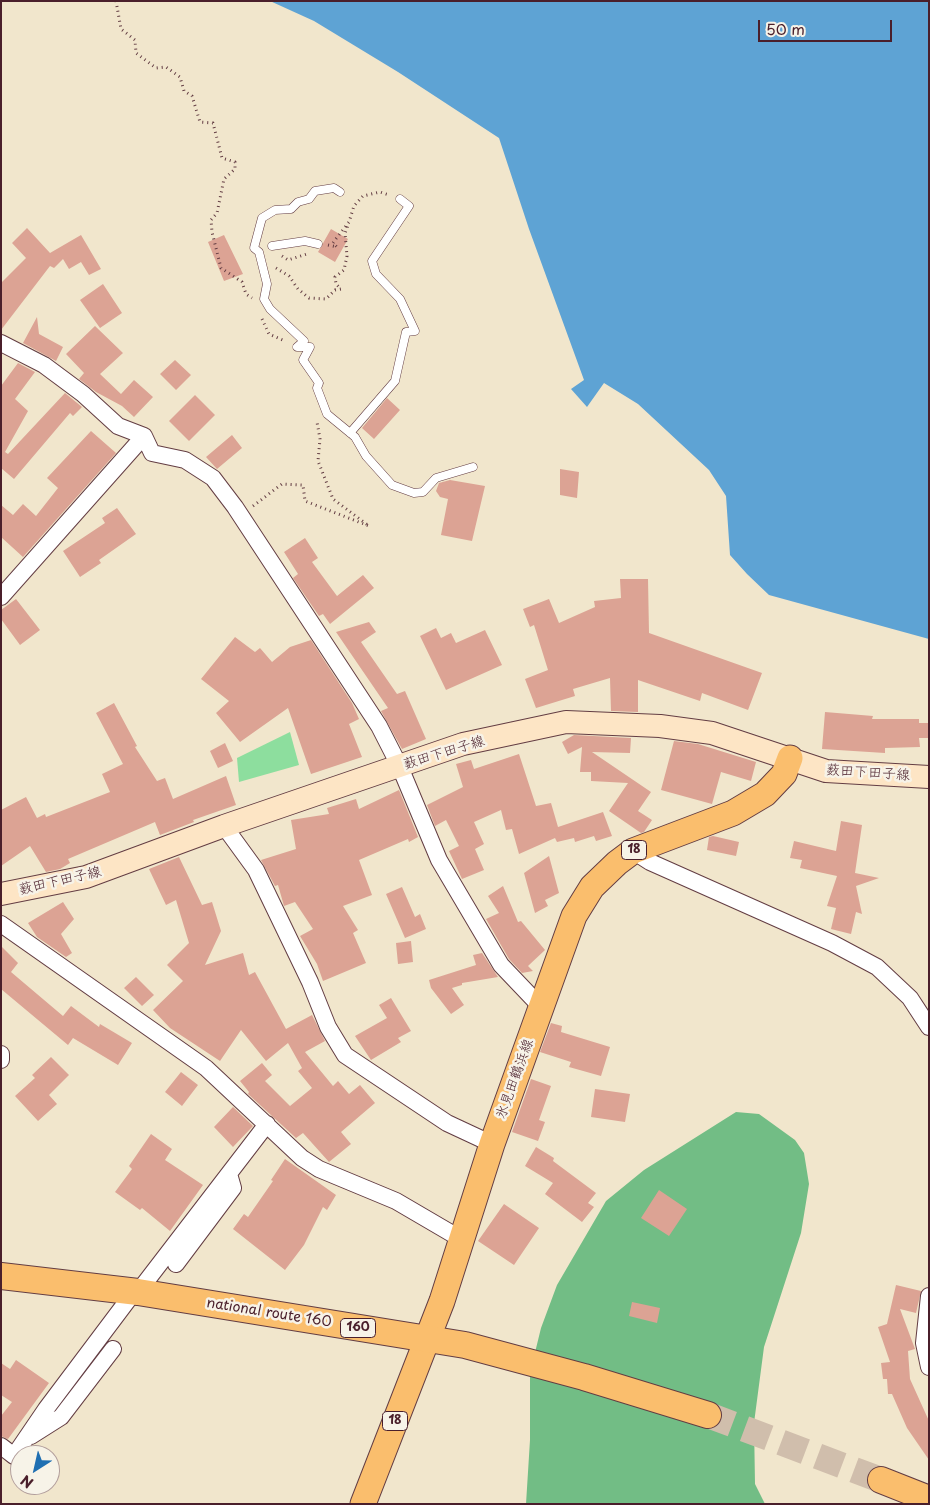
<!DOCTYPE html>
<meta charset="utf-8">
<style>
body{margin:0}
#map{position:relative;width:930px;height:1505px;overflow:hidden;background:#f1e6cc;font-family:"Playpen Sans",sans-serif}
canvas{display:block}
.frame{position:absolute;inset:0;border:2px solid #4a1f2b;pointer-events:none}
.north{position:absolute;left:10px;top:1445px;width:50px;height:50px;box-sizing:border-box;background:#f7f3e8;border:1px solid #b29e9c;border-radius:50%;rotate:215deg;font-size:14px;font-weight:700;line-height:20px;text-align:center;color:#4a1f2b}
.north::after{content:'';display:block;margin:auto;width:18px;height:22px;background:#1f6fb2;clip-path:polygon(50% 0,100% 100%,50% 72%,0 100%)}
.scale{position:absolute;left:758px;top:20px;width:134px;height:22px;box-sizing:border-box;border:2px solid #4a1f2b;border-top:0;padding-left:6px;font-size:15px;line-height:18px;white-space:nowrap;color:#4a1f2b;-webkit-text-stroke:4px #f7f3e8;paint-order:stroke}
</style>
<div id="map">
<canvas width="930" height="1505"></canvas>
<div class="frame"></div>
<div class="north">N</div>
<div class="scale">50 m</div>
</div>
<script>
const g = document.querySelector('canvas').getContext('2d');
g.lineJoin = 'round';
function paint(path, color) { g.fillStyle = color; g.fill(path, 'evenodd'); }
const shape = rows => new Path2D(rows.map(r => 'M' + r).join(''));
function strokePath(path, color, width, dash) { g.strokeStyle = color; g.lineWidth = width; g.lineCap = dash ? 'butt' : 'round'; g.setLineDash(dash || []); g.stroke(path); }
function drawText(font, color, halo, rows, align = 'center') {
  g.font = font + ' "Playpen Sans","Klee One",sans-serif'; g.lineWidth = 5; g.setLineDash([]); g.textBaseline = 'middle'; g.strokeStyle = halo; g.fillStyle = color; for (const [text, x, y, turn = 0] of rows) {
    g.save(); g.translate(x, y); g.rotate((+turn || 0) * Math.PI / 180); g.textAlign = isNaN(turn) ? turn : align; if (halo) g.strokeText(text, 0, 0); g.fillText(text, 0, 0); g.restore();
  }
}
paint(shape([
 [290,732,299,765,239,782,237,758]
]), '#8dde9e');
paint(shape([
 [736,1112,759,1114,795,1140,804,1153,809,1184,801,1233,764,1347,754,1423,755,1484,765,1504,526,1504,530,1440,530,1373,541,1328,557,1285,606,1201,644,1170]
]), '#72bd85');
paint(shape([
 [270,1,929,1,929,639,769,595,747,574,730,555,726,496,709,470,638,404,604,383,587,407,571,389,584,380,529,229,499,138,398,72,314,21]
]), '#5ea3d4');
paint(shape([
 [27,228,50,253,81,235,101,269,89,275,81,262,69,269,63,259,54,268,50,266,1,330,1,283,26,258,12,243],
 [331,229,348,239,335,262,318,252],
 [224,235,243,274,224,281,208,242],
 [103,284,122,313,100,328,80,300],
 [37,317,39,334,63,347,56,361,23,343],
 [95,326,123,353,100,374,121,394,134,380,153,397,134,417,122,406,96,392,79,379,84,373,66,354],
 [175,360,191,375,176,390,160,374],
 [18,363,35,372,15,399,28,411,5,452,8,454,65,393,82,407,73,416,70,413,14,479,1,468,1,386],
 [195,395,215,415,189,441,169,421],
 [387,398,400,410,374,439,362,428],
 [91,431,116,453,23,557,1,537,1,505,13,515,23,504,36,516,58,488,47,478],
 [232,435,242,448,217,469,206,457],
 [560,469,579,472,577,498,560,495],
 [450,480,485,486,472,541,441,535,448,499,440,497,436,491,439,483],
 [117,508,136,534,99,560,101,563,80,577,63,551,105,523,102,518],
 [305,538,318,558,312,562,337,596,363,575,374,588,330,624,323,614,319,616,293,578,298,574,284,552],
 [620,579,648,579,649,633,762,673,748,710,702,693,700,701,638,680,638,712,611,711,610,678,573,689,575,696,536,708,525,679,548,670,534,625,530,627,523,609,549,599,559,623,595,607,594,601,621,598],
 [16,599,40,630,20,645,1,619,1,610],
 [369,622,376,632,361,642,397,694,405,691,426,739,402,749,381,711,388,708,336,632],
 [436,628,441,638,451,633,456,643,485,630,502,665,446,690,420,636],
 [235,637,255,652,260,648,272,662,290,647,311,640,352,703,359,719,349,724,362,757,311,774,288,708,240,742,216,713,229,701,201,679],
 [114,703,137,746,135,747,157,781,165,778,173,799,226,776,236,805,193,820,194,822,160,835,155,822,68,859,70,863,60,869,46,872,30,846,1,866,1,810,26,797,37,818,45,814,46,817,110,792,102,774,123,764,96,713],
 [825,712,873,716,872,719,919,719,919,723,929,723,929,738,919,738,920,747,885,748,885,753,822,749],
 [574,735,631,738,630,753,592,752,651,792,638,811,652,820,644,832,641,833,609,811,628,783,591,781,591,772,580,772,582,747,568,754,562,742],
 [674,741,698,744,756,762,751,781,721,772,712,804,661,790],
 [225,743,233,761,218,768,210,751],
 [519,754,536,806,551,803,558,827,603,812,612,836,596,841,594,836,575,842,574,838,557,842,555,838,519,854,512,829,506,830,501,810,474,822,484,844,475,849,484,870,462,879,449,851,459,846,446,820,435,826,427,805,463,787,456,764,471,760,474,769],
 [399,790,418,837,409,842,408,839,359,860,372,895,343,906,358,930,353,933,366,963,323,981,317,964,300,936,313,929,295,902,284,906,278,885,275,886,261,860,296,849,291,820,329,814,327,808,356,799,359,809],
 [841,821,862,825,855,873,879,878,856,886,862,914,856,912,851,934,831,929,836,908,827,906,837,876,800,868,802,860,790,858,794,841,836,851],
 [713,836,739,842,736,856,707,850,709,837],
 [549,856,559,893,545,900,548,906,535,913,524,873],
 [179,857,202,905,212,902,221,931,205,965,243,953,249,975,255,972,286,1029,312,1015,325,1041,305,1052,333,1086,338,1081,349,1094,360,1085,375,1103,341,1132,351,1144,329,1162,303,1133,296,1138,248,1094,249,1092,240,1081,262,1063,272,1075,265,1081,290,1106,312,1088,298,1071,302,1068,288,1043,266,1061,241,1030,220,1061,170,1028,153,1010,183,981,167,965,189,943,176,900,166,905,149,869],
 [503,886,518,922,521,921,545,950,528,966,533,971,522,973,509,959,486,919,499,913,488,896],
 [402,887,415,917,420,914,426,929,405,938,386,894],
 [63,902,74,919,61,934,72,953,66,957,37,937,28,923],
 [411,941,413,962,398,964,396,943],
 [1,946,18,963,11,972,63,1016,71,1006,99,1027,100,1024,132,1043,118,1065,73,1038,68,1045,1,989],
 [482,953,498,977,462,983,462,985,452,988,464,1005,451,1014,431,988,429,980,476,965,473,955],
 [136,977,154,995,142,1006,124,988],
 [391,998,411,1031,398,1038,401,1042,371,1060,355,1036,387,1018,379,1005],
 [551,1023,562,1026,561,1032,610,1047,601,1076,569,1067,571,1062,540,1052],
 [51,1057,69,1075,49,1095,57,1104,38,1121,15,1096,35,1078,32,1075],
 [181,1072,198,1085,182,1106,165,1092],
 [531,1079,551,1086,539,1120,545,1122,538,1141,512,1132],
 [595,1089,630,1094,625,1122,591,1117],
 [233,1107,253,1126,233,1147,214,1127],
 [151,1134,172,1149,165,1160,203,1185,170,1231,142,1208,140,1210,115,1192,132,1169,129,1166],
 [536,1147,554,1158,553,1161,596,1193,588,1203,594,1207,582,1222,545,1194,553,1183,525,1166],
 [285,1159,336,1195,327,1210,323,1207,304,1245,285,1270,233,1229,244,1214,248,1217,273,1181,271,1180],
 [659,1190,687,1209,669,1236,641,1218],
 [504,1204,539,1228,514,1265,478,1241],
 [896,1285,921,1291,916,1313,900,1309,915,1349,908,1351,910,1379,929,1421,929,1460,907,1428,892,1394,888,1394,887,1379,883,1379,881,1363,890,1362,878,1327,887,1324],
 [632,1302,660,1308,657,1323,629,1316],
 [16,1360,49,1383,8,1439,1,1436,1,1416,12,1402,1,1395,1,1363,10,1369]
]), '#dca394');
strokePath(shape([
 [708,1415,881,1480]
]), '#d0beac', 26, [26, 13]);
const service = shape([
 [340,192,334,188,315,191,309,199,298,202,291,209,275,210,262,218,254,248,259,252,267,284,264,299,270,309,304,341,297,347,310,347,303,360,319,383,317,388,327,414,355,437,366,456,392,485,414,493,423,492,436,478,473,467],
 [272,246,305,241,318,244],
 [350,433,395,381,406,332,415,331,400,299,376,274,372,261,409,206,400,199]
]);
const minor = shape([
 [1,343,44,365,83,394,118,426,144,436,152,453,185,460,213,478,235,507,379,726,400,767,439,860,501,965,541,1007],
 [1,597,144,436],
 [224,826,256,870,310,982,328,1027,345,1055,447,1123,492,1144],
 [633,851,650,862,832,943,877,967,910,998,929,1027],
 [1,924,206,1068,302,1158,319,1169,396,1201,461,1239],
 [1,1054,1,1060],
 [176,1264,233,1188,229,1174],
 [138,1292,267,1124],
 [929,1296,924,1343,929,1367],
 [31,1436,61,1417,113,1349],
 [1,1446,14,1456,46,1409,134,1292]
]);
const secondary = shape([
 [1,894,86,877,224,826,463,744,566,722,660,726,712,733,826,771,929,777]
]);
const primary = shape([
 [363,1504,442,1301,492,1144,574,916,592,887,617,863,633,851,733,813,765,794,784,774,790,758]
]);
const trunk = shape([
 [1,1276,138,1292,465,1345,584,1377,708,1415],
 [881,1480,929,1499]
]);
strokePath(service, '#633d43', 9);
strokePath(minor, '#633d43', 18);
strokePath(secondary, '#633d43', 24);
strokePath(primary, '#633d43', 27);
strokePath(trunk, '#633d43', 28);
strokePath(shape([
 [116,1,121,29,135,40,136,53,156,68,166,67,180,77,184,91,192,96,200,122,213,123,222,158,235,162,235,169,224,179,217,213,211,220,212,232,221,268,242,282,246,294,252,298],
 [328,245,337,247,333,243,335,240,349,222,354,206,363,196,380,192,389,195],
 [282,256,288,260,307,254],
 [276,268,289,276,298,289,309,298,326,299,335,290,341,289,336,284,335,277,344,270,347,256,345,233,348,225],
 [262,319,269,334,285,341],
 [253,506,282,484,303,485,305,501,369,526,333,499,318,461,320,439,317,422]
]), '#633d43', 3, [1, 4]);
strokePath(service, '#fff', 8);
strokePath(minor, '#fff', 16);
strokePath(secondary, '#fde5c5', 22);
strokePath(primary, '#fabe6d', 25);
strokePath(trunk, '#fabe6d', 26);
for (const [x, y, w] of [
 [634,850,25],
 [358,1328,35],
 [395,1421,25]
]) { const box = new Path2D(); box.roundRect(x - w / 2, y - 9.5, w, 19, 4); g.fillStyle = '#f7f3e8'; g.fill(box); strokePath(box, '#4a1f2b', 1); }
drawText('bold 12px', '#4a1f2b', null, [
 ["18",634,850],
 ["160",358,1328],
 ["18",395,1421]
]);
drawText('14px', '#4a1f2b', '#f7f3e8', [
 ["薮田下田子線",444,753,-17],
 ["薮田下田子線",868,773,4],
 ["薮田下田子線",60,881,-13],
 ["氷見田鶴浜線",515,1079,-70],
 ["national route 160",269,1313,9]
]);
</script>
